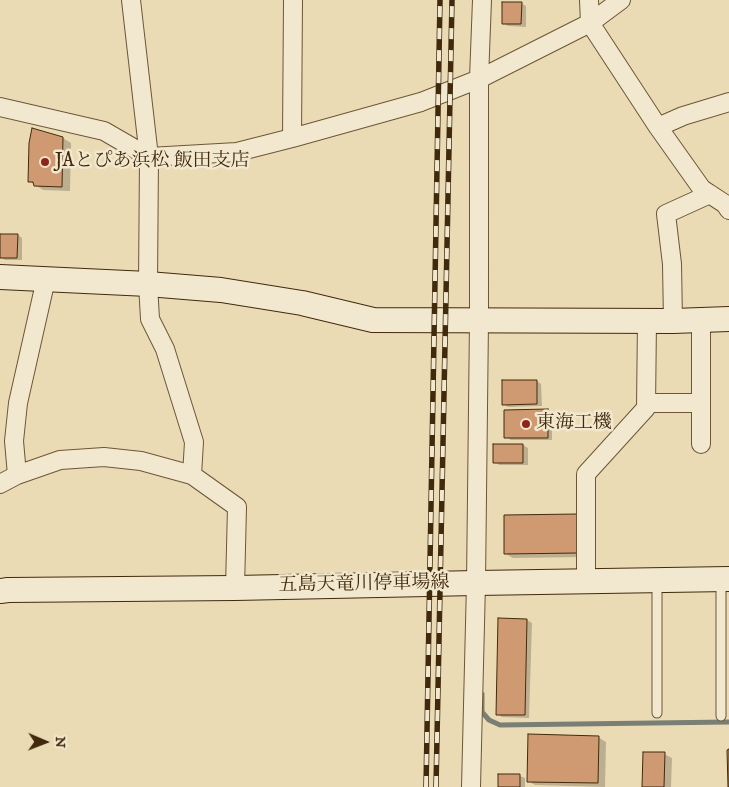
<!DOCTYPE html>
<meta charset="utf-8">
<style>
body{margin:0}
#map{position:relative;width:729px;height:787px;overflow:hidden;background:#ebdbb5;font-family:"IM FELL DW Pica",serif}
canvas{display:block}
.north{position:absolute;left:20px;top:717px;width:50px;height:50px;-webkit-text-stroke:4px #f2e8cf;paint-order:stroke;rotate:91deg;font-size:14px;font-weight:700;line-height:20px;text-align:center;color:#412a0c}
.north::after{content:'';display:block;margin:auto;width:18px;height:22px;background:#412a0c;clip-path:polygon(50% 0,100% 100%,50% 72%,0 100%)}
</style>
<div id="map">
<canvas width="729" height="787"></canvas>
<div class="north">N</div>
</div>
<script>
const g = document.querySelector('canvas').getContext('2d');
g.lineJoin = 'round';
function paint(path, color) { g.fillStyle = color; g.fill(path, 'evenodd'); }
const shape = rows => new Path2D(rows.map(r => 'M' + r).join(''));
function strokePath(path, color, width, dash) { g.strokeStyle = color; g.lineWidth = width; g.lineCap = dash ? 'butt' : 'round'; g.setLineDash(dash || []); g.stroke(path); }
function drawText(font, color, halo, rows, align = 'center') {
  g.font = font + ' "IM FELL DW Pica","Noto Serif JP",serif'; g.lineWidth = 5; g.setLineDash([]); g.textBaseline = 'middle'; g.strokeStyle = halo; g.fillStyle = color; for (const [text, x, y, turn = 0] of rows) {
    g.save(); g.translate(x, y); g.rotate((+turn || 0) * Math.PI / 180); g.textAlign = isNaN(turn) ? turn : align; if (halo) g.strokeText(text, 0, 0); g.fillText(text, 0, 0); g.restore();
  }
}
paint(shape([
 [521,3,526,6,526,27,508,26,503,23],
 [63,138,71,143,70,191,43,190,29,181],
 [18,235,22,238,22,260,5,260,0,257],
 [537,381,541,384,542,406,508,407,503,404],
 [547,411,552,414,552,440,511,440,506,437],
 [523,445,528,448,528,465,499,465,495,462],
 [505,516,586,557,513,558,506,554],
 [527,620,532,623,529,718,502,717,497,714],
 [598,737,606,742,605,787,535,785,528,781],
 [664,754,672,758,671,787,644,787],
 [499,775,520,776,525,778,525,787,499,787]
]), '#0003');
strokePath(shape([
 [482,694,482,712,489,720,500,725,729,722]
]), '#797f74', 5);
const building = shape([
 [502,2,522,2,521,24,502,24,502,2],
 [32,128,63,137,62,187,34,186,33,182,28,182,29,143,32,128],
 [0,234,18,234,17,258,0,258,0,234],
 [502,380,537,380,537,404,502,405,502,380],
 [548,409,548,438,504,438,504,410,548,409],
 [493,444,523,444,523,463,493,463,493,444],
 [578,514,578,553,504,554,504,515,578,514],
 [498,618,527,619,525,715,496,715,498,618],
 [528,734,599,736,598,783,527,782,528,734],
 [729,749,729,787,728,787,727,750,729,749],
 [643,752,665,752,664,787,642,787,643,752],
 [498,774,520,774,520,787,498,787,498,774]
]);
paint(building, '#cf9a71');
strokePath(building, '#412a0c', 1);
const lane = shape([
 [657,581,657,713],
 [721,716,721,581]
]);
const street = shape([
 [131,0,149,157,148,284,150,319,165,349,194,442,192,475],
 [589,0,590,23,658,127,702,189,725,204,729,210],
 [0,107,104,131,149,157,237,152,292,138,421,102,479,79,590,23,621,0],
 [658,127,683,116,729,102],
 [292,138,293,0],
 [701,320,701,444],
 [673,321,672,264,666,214,710,194],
 [646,403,701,403],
 [17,475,14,441,18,403,46,279],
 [0,484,17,475,60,460,104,457,141,461,192,475,237,507,235,588],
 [586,581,586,474,646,408,647,320],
 [471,787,476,583,479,320,479,79,482,0]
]);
const secondary = shape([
 [0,277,148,284,221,290,302,303,373,320,673,321,729,319],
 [0,591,8,590,235,588,476,583,729,579]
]);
strokePath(lane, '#6c5636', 11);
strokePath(street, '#6c5636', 20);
strokePath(secondary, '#412a0c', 26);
strokePath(lane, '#f2e8cf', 9);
strokePath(street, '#f2e8cf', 18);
strokePath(secondary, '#f2e8cf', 24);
const rail = shape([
 [426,787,440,0],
 [436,787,452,0]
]);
strokePath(rail, '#412a0c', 5.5);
strokePath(rail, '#f2e8cf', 4, [11]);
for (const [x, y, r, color] of [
 [45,162,5,"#8f2418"],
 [526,424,5,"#8f2418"]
]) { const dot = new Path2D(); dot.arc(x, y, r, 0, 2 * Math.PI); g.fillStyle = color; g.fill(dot); strokePath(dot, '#f2e8cf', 2); }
drawText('19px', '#412a0c', '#f2e8cf', [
 ["JAとぴあ浜松 飯田支店",55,162],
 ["東海工機",536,424]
], 'left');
drawText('19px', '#412a0c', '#f2e8cf', [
 ["五島天竜川停車場線",364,585,-1]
]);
</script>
